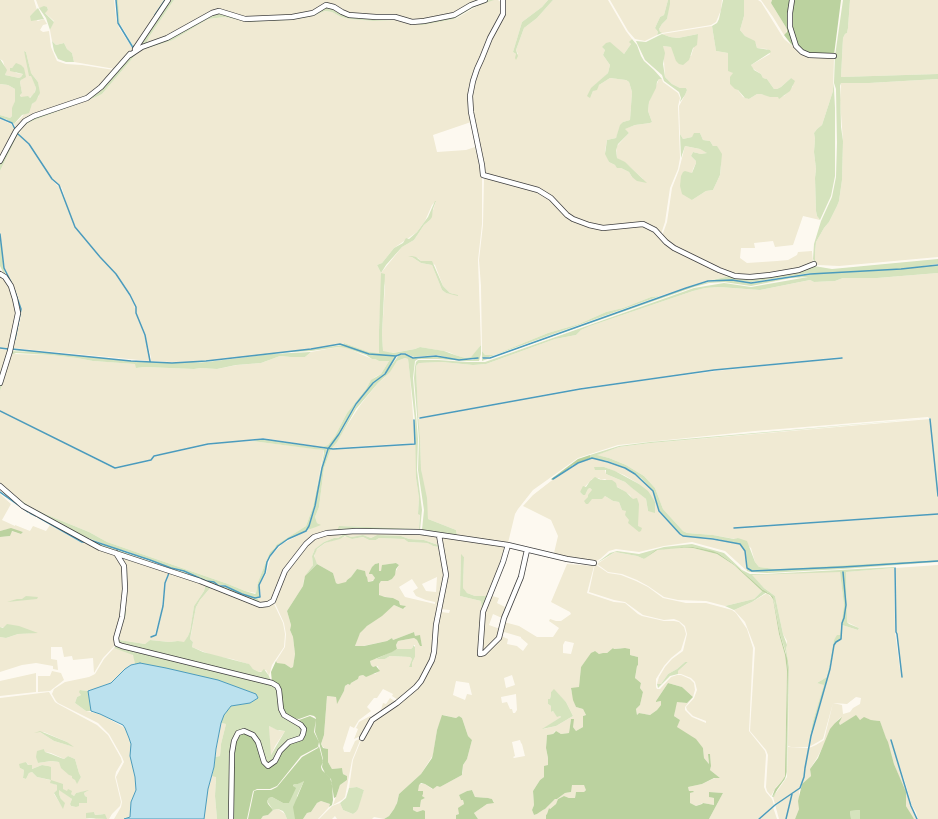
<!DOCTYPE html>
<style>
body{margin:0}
canvas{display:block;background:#fdf9f0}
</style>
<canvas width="938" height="819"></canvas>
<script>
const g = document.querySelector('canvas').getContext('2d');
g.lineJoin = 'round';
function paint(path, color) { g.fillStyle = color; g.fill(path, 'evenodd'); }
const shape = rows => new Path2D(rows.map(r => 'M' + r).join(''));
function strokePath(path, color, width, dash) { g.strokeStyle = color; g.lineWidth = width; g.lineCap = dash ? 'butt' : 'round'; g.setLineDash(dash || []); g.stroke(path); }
paint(shape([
 [0,0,34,0,37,10,30,16,38,21,44,19,47,24,43,25,40,30,43,32,49,31,51,47,57,61,66,64,82,65,114,70,104,82,87,95,29,116,23,120,16,128,14,124,21,118,39,96,38,82,31,73,26,52,24,51,36,88,34,94,29,98,21,97,20,94,22,93,20,82,25,74,14,66,12,68,16,73,23,74,21,77,19,78,5,75,6,72,3,61,0,59],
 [36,0,114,0,116,18,119,28,133,49,115,69,74,62,72,53,67,49,64,43,56,45,52,41,50,30,54,21,44,12,48,10,47,7,39,8],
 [118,0,165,0,134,46,120,24],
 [174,0,482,0,454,14,412,21,349,14,334,6,291,16,245,18,219,11,166,37,146,44,149,37],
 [493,0,498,0,502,3,501,14,472,81,471,122,433,135,437,152,466,150,475,147,482,175,482,224,478,260,481,345,475,353,471,357,465,358,455,355,449,352,420,347,415,349,392,353,383,352,382,334,385,286,382,273,379,331,380,353,369,352,344,343,343,344,311,349,206,361,172,362,151,361,151,357,145,335,136,312,135,303,116,274,100,257,76,227,70,215,62,188,52,179,29,144,19,134,25,125,32,121,96,97,102,94,137,53,142,50,173,40,208,19,225,17,248,22,268,21,292,20,313,16,325,11,332,12,341,17,350,19,374,21,396,20,411,24,450,20,457,18,479,5],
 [436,201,430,220,424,225,414,240,402,247,381,273,377,265,382,263,394,248,417,232,425,221,432,205],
 [412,257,418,258,421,261,429,261,435,265,443,286,450,293,458,295,446,293,442,290,432,265,421,263],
 [505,0,548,0,542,7,522,22,513,52,516,54,516,55,518,54,516,50,524,28,537,18,553,0,608,0,626,31,632,39,630,42,631,44,624,54,602,47,605,50,603,55,610,65,608,73,593,87,591,96,593,91,599,85,610,78,626,80,629,82,632,92,630,120,623,122,616,138,607,140,605,151,609,162,629,172,632,177,643,179,629,166,617,158,616,147,629,133,624,129,635,125,650,123,652,122,648,111,649,102,659,79,662,79,663,82,678,93,680,98,678,106,680,158,678,169,670,188,665,222,661,234,649,225,603,227,589,223,568,214,545,192,486,175,472,112,472,96,474,81,491,39,504,14],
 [610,0,668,0,664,15,660,17,655,28,658,32,657,35,645,41,635,39,628,31],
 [670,0,722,0,721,10,716,22,711,25,662,33,660,33,659,29,662,24,667,19],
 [744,0,758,0,761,2,784,39,801,53,834,57,833,91,822,125,817,129,814,133,815,139,814,152,816,169,815,178,816,211,817,216,820,220,803,216,793,245,775,247,773,241,754,243,755,248,741,248,740,258,747,263,777,261,788,260,797,255,798,252,812,251,813,263,798,269,750,276,735,275,720,269,674,247,662,236,667,222,672,188,679,170,685,146,700,149,708,153,701,154,693,152,691,156,696,161,696,163,693,169,692,173,683,172,692,200,706,191,713,190,720,175,721,167,717,147,713,146,710,141,703,140,700,133,692,137,683,139,680,134,679,106,685,95,687,90,686,88,680,88,672,84,665,77,663,46,672,47,691,56,698,34,678,38,670,37,662,34,712,26,716,51,728,53,728,67,733,73,737,89,743,97,749,99,757,94,761,94,774,97,784,96,793,86,791,78,781,87,777,89,774,89,767,79,763,78,761,74,752,68,751,65,770,54,767,49,757,48,756,44,750,39,745,36,740,30,744,16],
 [761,0,772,0,771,3,787,29,786,34,784,35,773,17],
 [850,0,938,0,938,74,841,77,843,38,845,34,847,33,848,28],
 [938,79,938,257,839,266,818,265,815,260,815,253,816,242,824,228,829,222,837,206,839,201,842,180,843,141,840,100,841,83,869,83],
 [0,84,8,85,15,89,15,101,12,112,12,116,10,118,0,115],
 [0,119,11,124,14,127,14,132,0,159],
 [18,134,28,144,52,180,61,189,70,215,75,227,99,257,116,275,129,295,134,304,136,313,144,335,150,357,150,361,12,348,20,322,21,309,17,294,6,273,4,264,0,232,0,171],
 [487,178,538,192,550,199,561,211,596,227,642,225,654,231,665,243,730,276,702,282,660,296,651,297,623,308,606,312,579,324,548,333,494,355,485,355,482,351,481,286,479,260,483,225,484,179],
 [938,273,938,514,733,527,897,518,938,514,938,560,796,568,775,569,759,567,755,562,751,548,738,538,735,539,713,535,687,533,683,531,663,509,655,488,644,476,626,465,609,458,596,455,619,447,651,443,930,419,928,417,755,431,618,445,578,458,533,490,518,509,515,514,508,543,457,536,456,530,428,519,421,469,420,437,418,419,580,389,716,371,842,358,841,357,714,370,580,388,418,418,416,366,419,363,442,362,473,365,486,364,555,339,576,335,581,330,590,326,693,291,705,288,719,287,760,290,810,280,814,282,835,281,843,278,877,278],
 [0,276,3,278,10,289,16,313,8,349,0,348],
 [338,347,347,348,372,359,375,359,379,361,389,361,381,374,375,377,370,382,366,389,347,413,335,436,328,445,322,447,263,438,231,442,252,441,324,450,313,507,306,526,276,545,275,548,270,552,258,582,256,593,245,591,228,584,107,542,89,532,45,514,31,507,16,497,0,483,0,391,11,355,13,354,51,355,77,358,93,361,136,364,136,368,145,367,194,369,201,368,217,369,237,365,261,363,280,356,291,357,305,357,311,352],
 [51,436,115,467,151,460,154,455,167,453,208,444,224,443,208,445,155,456,151,461,115,468],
 [0,349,8,350,0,377],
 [405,358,408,359,410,376,415,443,332,448,361,404,378,383,384,378,397,361],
 [416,444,416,478,419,498,418,514,420,514,419,529,340,526,337,531,318,533,314,535,288,563,284,570,275,594,270,602,260,604,258,599,261,595,259,585,266,574,271,556,282,544,318,525,319,524,317,523,315,517,319,507,324,468,331,449],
 [592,458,608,462,620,466,629,470,640,478,653,491,658,511,680,535,683,536,713,539,740,544,745,551,747,571,725,551,692,542,664,546,639,552,616,549,609,551,600,559,594,562,567,557,554,553,558,536,551,520,523,506,533,495,551,481,578,464],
 [604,467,624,475,639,484,655,502,654,506,648,511,646,499,625,482,606,474],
 [599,478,601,480,605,479,630,495,638,509,638,526,625,510,622,510,619,502,613,501,605,496,600,499,592,499,592,490,590,488,588,489,586,493,583,495,580,492,592,479],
 [0,494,11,504,2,520,15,526,15,525,30,531,33,526,46,531,50,525,82,543,86,542,115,555,123,566,124,598,116,644,103,658,94,673,93,658,73,660,72,656,64,657,62,647,51,647,51,659,57,660,58,670,53,669,53,666,36,663,22,665,0,672,0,637,6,638,18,634,33,633,0,627,0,537,10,536,11,531,21,534,23,532,8,529,0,531],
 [356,532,420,533,506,546,487,596,475,596,467,593,464,591,463,588,464,557,461,555,460,596,481,601,482,610,479,655,480,656,484,655,490,650,501,636,508,639,507,644,517,646,518,647,523,651,528,644,521,638,521,637,504,632,503,634,501,633,504,622,519,626,537,637,553,637,559,628,549,621,550,619,556,621,561,621,571,614,570,612,551,602,567,564,594,566,587,593,614,602,625,603,638,614,642,616,664,621,674,621,679,622,684,627,686,634,681,650,671,658,664,666,656,679,656,687,657,689,660,689,671,677,677,675,681,675,690,679,694,683,695,690,693,697,685,707,685,710,692,717,706,723,706,721,693,716,687,710,686,707,694,698,697,690,695,682,691,678,681,674,678,674,678,671,688,662,685,662,677,669,668,674,661,684,657,684,659,677,665,667,672,659,683,651,687,634,685,626,679,621,674,619,664,620,643,615,625,602,614,600,589,592,595,564,608,573,621,575,636,581,648,587,663,598,686,603,706,603,732,610,736,613,747,629,753,648,749,731,765,751,766,755,764,787,766,792,772,799,774,805,758,819,709,819,723,793,709,792,709,797,715,798,714,805,703,803,696,806,689,803,690,793,694,792,689,791,688,787,702,784,715,778,720,778,710,770,711,766,710,754,708,754,709,764,704,758,703,748,696,740,676,727,680,720,674,716,676,702,680,702,687,703,693,697,682,687,668,683,656,701,657,702,661,701,661,705,657,710,650,715,639,713,637,715,636,709,640,705,643,692,640,688,641,683,635,678,637,666,638,664,638,657,630,655,630,649,621,648,614,649,613,648,607,653,599,654,594,651,581,667,579,688,572,688,571,690,576,707,583,709,586,715,583,716,583,727,576,731,573,727,573,719,571,719,569,733,561,734,555,731,553,734,547,735,546,748,548,758,548,766,544,766,544,777,540,780,533,791,534,805,532,810,534,815,537,814,543,810,545,809,555,799,557,799,565,793,571,792,571,785,584,785,586,788,586,790,584,792,576,793,575,798,569,798,564,796,558,799,556,804,550,809,549,808,547,814,546,815,546,819,478,819,474,813,487,804,494,802,492,799,488,798,475,797,472,790,467,791,459,795,461,800,463,800,464,804,459,808,459,814,456,815,456,819,425,819,425,812,423,810,417,812,413,810,413,807,420,807,421,800,425,798,421,796,423,794,423,791,418,791,417,789,419,784,425,784,432,789,437,786,440,787,462,775,463,772,463,765,467,759,472,740,468,736,462,718,459,716,456,718,443,715,437,730,433,755,421,774,399,794,396,806,389,816,384,819,374,817,372,819,337,819,335,816,332,819,319,819,332,806,340,803,343,810,353,814,356,812,364,790,357,787,349,788,353,760,362,738,372,722,403,700,421,682,432,661,435,653,437,625,441,612,449,613,450,610,439,609,434,627,433,646,431,659,419,681,407,693,398,700,392,696,393,694,383,689,377,698,374,698,367,707,371,711,359,720,354,728,350,726,343,748,344,752,350,752,355,741,361,738,352,760,345,797,342,800,333,805,340,785,347,780,347,776,343,774,342,768,332,769,328,762,328,749,324,748,321,744,324,735,327,696,336,697,337,703,344,691,345,686,348,684,350,685,351,683,358,679,359,676,363,675,366,677,369,674,375,674,379,671,378,666,373,667,371,665,370,661,374,659,385,659,390,656,410,657,412,659,409,667,411,667,412,663,415,657,415,645,413,645,413,647,411,649,397,649,396,645,398,641,414,638,417,640,420,646,422,646,420,636,415,636,414,632,393,640,392,638,387,641,363,646,355,646,358,636,362,630,394,605,403,609,405,608,405,606,400,605,399,601,393,598,380,596,378,592,379,584,381,581,388,581,392,579,399,565,396,563,383,565,381,571,379,571,379,563,375,564,369,573,369,574,372,574,375,578,374,580,368,582,364,571,357,569,351,577,347,580,346,583,338,584,336,583,333,573,317,564,314,559,315,551,325,543,347,536,352,539,363,537,369,540,376,540,379,538,404,539,408,542,427,543,433,545,433,546,438,547,438,545,424,540,409,539,401,536,377,535,371,538,363,535,351,537,344,534,338,538,334,538,324,542,314,551,312,556,313,565,304,579,303,586,287,611,291,625,290,630,293,637,295,654,293,667,291,668,285,664,277,664,276,661,285,647,286,634,284,623,274,601,285,571,307,544,315,537,323,534],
 [437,577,436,592,426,591,422,584],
 [412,579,418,588,413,591,416,596,426,600,435,602,435,604,405,597,399,587],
 [565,641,574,643,571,654,563,653,563,645],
 [512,675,515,685,506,688,504,678],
 [456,681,469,683,472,695,467,694,465,700,453,695],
 [554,690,566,702,573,716,556,726,543,729,561,717,560,716,557,716,553,711,551,712,551,706,548,704,548,699,550,699,551,695,551,692],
 [516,694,517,710,515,713,513,713,512,709,510,709,507,702,502,703,501,697],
 [520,740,521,743,522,744,525,756,514,758,513,757,515,756,512,742],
 [681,547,693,548,717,554,734,565,762,591,754,599,725,606,706,601,678,600,664,597,648,586,637,580,622,574,608,572,597,564,615,552,637,556,644,559,657,550],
 [123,558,150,566,169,573,165,583,161,612,155,634,151,637,156,635,162,612,166,583,170,572,206,584,204,591,194,606,190,631,188,636,184,643,178,641,169,642,150,640,145,644,119,640,120,631,126,615,124,561],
 [938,565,938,819,918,819,916,812,912,806,906,785,891,740,911,806,917,819,914,819,912,817,906,806,906,797,904,789,894,764,880,721,871,720,865,718,860,720,856,716,840,725,839,723,841,717,835,723,817,758,810,769,811,776,804,783,801,784,799,792,799,809,795,819,779,819,773,797,787,777,788,747,809,748,816,745,824,740,833,703,842,705,843,714,850,712,853,708,860,704,861,698,856,697,847,704,833,703,823,739,809,747,830,669,835,643,841,639,842,625,858,630,859,628,847,622,846,572,894,568,895,632,901,677,897,634,896,632,895,568],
 [840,571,844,605,840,635,837,637,834,640,827,677,817,683,825,684,813,721,808,747,791,747,788,746,789,667,786,648,787,641,783,634,775,596,764,588,751,575],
 [211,587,260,607,273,602,283,623,285,634,284,647,272,665,269,676,266,670,259,672,253,669,248,664,232,659,214,656,192,647,193,642,190,639,191,635,196,607,200,600],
 [767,593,773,599,779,634,785,655,787,671,785,776,782,781,776,787,771,796,767,791,766,787,768,755,766,750,750,731,755,648,745,622,734,610,752,602],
 [492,596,499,598,497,603,507,608,502,618,493,614,489,625,500,629,498,636,482,653,484,615],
 [114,648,131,653,134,657,135,664,120,674,111,683,88,691,80,690,81,695,77,697,75,703,86,711,100,714,125,728,131,744,134,774,135,777,136,790,131,802,130,817,124,819,114,819,121,807,122,802,116,777,124,762,122,757,109,734,98,723,58,703,56,701,52,694,54,689,65,682,89,677,95,674,104,659],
 [52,671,61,673,64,680,50,691,38,692,38,676,50,676],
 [36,673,36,692,0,696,0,681],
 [49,692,55,702,58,704,97,725,108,735,121,758,122,762,116,772,115,777,121,802,120,806,112,814,109,819,94,819,96,818,106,819,103,814,95,815,94,812,86,818,90,819,0,819,0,698],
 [40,732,44,732,67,742,71,746,54,741],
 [44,749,45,752,51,753,64,759,68,756,75,759,79,773,81,777,77,783,73,776,59,762,51,761,38,763,37,756],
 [26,762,32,769,42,765,48,766,50,780,37,777,32,772,29,773,26,779,23,778,24,770,20,768],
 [51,783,62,784,62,789,74,796,76,793,87,791,84,793,85,796,87,797,87,803,79,803,76,807,71,806,70,804,72,799,59,789,58,792,61,799,63,808,54,794,57,790,57,785],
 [390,698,396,702,380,713,383,703,386,704],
 [370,716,372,719,361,736,354,739,358,729,356,728,359,722],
 [221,723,226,724,221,744,220,756,215,757],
 [269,726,280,731,285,731,275,746,271,755,270,753],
 [212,776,216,776,215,796,217,819,204,819,208,789],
 [321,801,330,804,329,807,318,819,303,819,307,813,311,812,317,803],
 [773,807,777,819,760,819,765,814],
 [278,809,285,814,287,819,261,819,263,816,268,815,273,810]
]), '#f0ead3');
paint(shape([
 [116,0,118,0,120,25,134,46,134,47,119,23],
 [169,0,174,0,149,37,146,44,139,46],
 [489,0,494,0,474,7,454,19,422,25,396,20,374,21,350,19,341,17,332,12,325,11,313,16,292,20,268,21,248,22,225,17,208,19,173,40,142,50,137,53,102,94,96,97,32,121,25,125,18,134,0,171,0,163,14,137,26,121,88,99,130,56,138,50,219,13,234,17,292,18,326,6,334,8,342,13,387,17,412,23,455,16,472,6],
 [548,0,553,0,537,18,524,28,516,50,518,56,516,60,515,58,516,54,513,52,522,22,542,7],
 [668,0,670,0,670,4,667,19,662,24,659,29,660,32,662,33,657,35,658,32,655,28,660,17,664,15],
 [723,0,744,0,744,16,740,30,745,36,755,41,757,48,770,50,771,52,751,65,754,70,761,74,763,78,767,79,774,89,777,89,781,87,791,78,795,81,790,91,779,99,778,97,770,97,761,94,757,94,749,99,745,98,738,90,735,89,730,84,730,77,733,73,728,71,728,53,716,51,712,26,717,23,719,19],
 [843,0,850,0,848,28,847,33,845,34,843,38,841,77,938,74,938,79,869,83,841,83,840,86,841,127,843,141,842,180,839,201,837,206,829,222,824,228,816,242,815,253,815,260,818,265,815,263,813,259,814,244,821,221,832,197,836,177,837,143,836,89,834,83,835,56],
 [44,6,47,7,48,10,45,13,54,22,50,30,46,18,39,8],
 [38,8,44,19,31,21,30,16],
 [662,34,670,37,678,38,698,34,697,45,693,48,689,60,683,65,679,64,676,61,671,47,663,46,665,53,663,64,665,77,672,84,680,88,686,88,687,90,685,95,680,102,681,98,679,92,664,81,662,75,645,60,636,41,646,42],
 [632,39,637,45,641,56,644,61,654,70,662,79,659,79,657,82,656,88,649,102,648,111,652,122,650,123,635,125,625,129,629,133,618,144,616,150,617,158,625,162,647,183,637,181,632,177,629,172,621,168,617,168,615,165,609,162,605,154,607,140,616,138,620,125,623,122,630,120,632,92,629,82,626,80,610,78,599,85,597,90,593,91,590,98,587,96,591,88,608,73,610,65,603,55,605,50,602,47,606,43,610,42,624,54,631,44,629,42],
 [52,41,56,45,64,43,67,49,72,53,74,62,66,62,58,59,54,51],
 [24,51,26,52,31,73,38,82,40,93,36,101,32,104,29,113,22,115,14,124,6,119,0,118,0,115,10,118,12,116,12,108,15,101,15,89,8,85,0,84,0,59,7,70,5,75,19,78,21,77,23,74,10,71,10,68,12,68,16,63,21,65,24,68,26,77,21,80,20,82,22,93,20,95,21,97,28,96,30,98,35,92,36,88,32,78,31,76,29,76],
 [833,83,834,89,835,108,835,176,831,196,820,220,817,216,816,211,815,178,816,169,814,152,815,139,814,133,817,129,822,125,833,91],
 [694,133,700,133,703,140,710,141,713,146,717,146,722,154,720,175,713,190,706,191,692,200,682,194,680,186,681,176,683,172,685,171,692,173,696,163,696,161,691,156,693,152,701,154,707,153,700,149,685,146,681,158,680,134,683,139,692,137],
 [435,201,436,201,433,209,432,217,430,220,424,225,414,240,402,247,386,265,381,273,385,274,382,334,383,351,393,353,415,349,420,347,444,351,455,355,465,358,471,357,481,345,481,354,479,361,467,361,438,359,418,359,415,361,413,378,418,439,417,470,422,510,420,530,337,531,339,526,419,529,420,515,418,514,419,498,416,478,415,420,408,359,405,358,397,361,390,372,378,383,356,409,337,442,332,448,328,448,340,434,357,404,373,384,385,374,399,355,405,354,413,358,436,356,459,360,472,360,478,358,459,360,437,355,414,357,405,353,398,354,396,356,385,373,373,383,356,403,339,434,328,448,322,447,328,445,335,436,347,413,366,389,371,380,381,374,389,361,379,361,375,359,372,359,366,355,346,348,338,347,311,351,271,353,192,363,207,362,271,354,311,352,305,357,291,357,280,356,261,363,236,365,217,369,201,368,194,369,145,367,136,368,135,364,93,361,77,358,51,355,16,353,11,355,0,391,0,385,11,351,33,352,11,350,18,319,16,298,0,266,0,236,5,273,14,290,21,310,19,321,12,349,131,361,172,363,207,361,274,353,311,349,343,345,344,343,369,352,379,353,379,331,381,273,377,265,382,263,394,248,403,243,406,238,409,239,417,232,428,217],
 [412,256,416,257,421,261,432,261,443,286,450,293,458,295,458,296,446,293,442,290,432,265,421,263,412,257,408,257],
 [938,259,938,264,916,267,938,265,938,273,877,278,843,278,835,281,814,282,810,280,760,290,719,287,705,288,693,291,590,326,581,330,576,335,555,339,486,364,473,365,442,362,419,363,416,366,418,416,420,437,421,469,427,498,428,519,456,530,457,536,422,530,424,510,418,470,419,439,414,378,415,367,416,362,418,360,438,360,467,362,485,362,694,288,724,283,751,287,808,277,791,278,751,286,724,282,709,283,694,287,482,361,482,359,490,358,686,288,708,282,731,280,751,283,782,279,810,274,822,274,810,273,751,282,732,280,708,281,730,276,742,278,814,266,832,269],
 [660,296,489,357,482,358,482,351,485,355,494,355,548,333,579,324,606,312,623,308,651,297],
 [930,418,651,443,619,447,597,455,609,458,626,465,644,476,655,488,663,509,683,531,687,533,713,535,734,539,738,538,747,541,755,562,759,567,775,569,796,568,938,560,938,562,842,569,767,573,750,572,747,571,745,551,740,544,713,538,684,536,680,534,659,510,653,491,641,478,626,468,608,461,590,458,590,455,619,446,650,442],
 [263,439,327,449,321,468,315,506,309,526,306,531,288,539,278,546,270,556,267,562,265,573,259,585,260,597,255,597,242,594,225,585,219,585,214,582,206,581,184,571,171,568,126,551,120,550,88,538,87,539,171,569,184,572,206,581,213,582,219,586,225,586,242,594,258,599,260,604,101,547,24,505,0,485,0,483,16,497,31,507,45,514,89,532,107,542,228,584,245,591,255,594,256,593,258,582,270,552,275,548,276,545,306,526,313,507,324,453,324,450,314,449,252,441],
 [328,449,331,449,324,468,319,507,315,517,317,523,321,525,308,530,315,509,322,468],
 [594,467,604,467,615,471,639,484,648,491,652,497,655,502,655,513,648,511,646,499,632,488,625,482,606,474,606,470,595,470],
 [595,477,601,480,612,480,616,483,617,487,626,492,633,499,637,498,639,504,638,526,642,528,641,531,639,532,628,523,629,520,625,515,626,511,622,510,619,502,613,501,605,496,602,499,592,499,588,504,586,504,584,501,588,497,588,495,592,490,590,488,588,489,585,495,583,495,580,492,583,486,586,487,590,481],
 [344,534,351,537,363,535,371,538,377,535,401,536,409,539,424,540,438,545,438,547,433,546,432,545,427,543,408,542,404,539,379,538,376,540,369,540,363,537,352,539,345,536,340,539,325,543,317,549,314,556,317,564,305,576,313,565,312,556,315,549,324,542,334,538,338,538],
 [692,544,724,553,742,570,750,574,767,574,894,567,894,568,846,572,847,622,849,624,859,628,858,630,842,625,841,639,835,643,827,679,808,747,813,721,824,685,817,683,827,677,834,640,837,635,840,635,844,605,840,572,752,575,764,588,775,596,783,634,787,645,786,648,789,667,787,772,785,779,778,787,774,797,772,797,777,788,785,777,788,670,786,653,780,634,774,601,771,595,767,592,752,602,734,610,725,606,754,599,763,590,735,565,718,553,693,547,657,550,644,559,637,556,615,552,597,563,610,553,617,551,639,554,664,547],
 [461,554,464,557,463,588,467,593,475,596,487,596,501,563,482,610,481,601,460,596],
 [121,555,170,572,169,573,126,557,123,558,126,566,126,615,120,631,119,640,145,644,150,640,169,642,178,641,184,642,188,636,190,631,194,606,204,591,206,584,260,606,268,605,273,602,272,604,269,606,260,607,211,587,200,600,196,607,190,639,193,642,192,647,203,652,249,664,253,669,259,672,261,672,264,669,269,676,271,682,119,644,117,642,116,638,123,617,125,584,124,566,120,557],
 [26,596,38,597,37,599,7,602,17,599,22,599],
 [7,624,19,626,38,633,18,634,6,638,0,637,0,627,3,628],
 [117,645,276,686,280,705,303,730,302,735,291,741,231,819,217,819,215,796,216,777,212,776,214,767,215,757,220,756,221,744,226,724,221,723,224,715,231,706,250,703,258,698,256,694,217,680,150,665,135,664,133,655,114,648],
 [269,726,277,730,285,731,271,755],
 [413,645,415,647,415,657,412,663,412,667,409,667,412,659,410,657,390,656,385,659,376,659,397,649,411,649,413,647],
 [685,662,688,662,678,671,678,674,670,676,658,688,657,684,661,684,668,674,677,669],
 [554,689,566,702,573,716,556,726,542,729,561,717,560,716,557,717,553,711,551,712,551,706,548,704,548,699,550,699,551,695,551,692],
 [80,690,88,691,91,711,86,711,75,703,77,697,81,695,79,692],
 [40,731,67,742,74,747,54,741,40,732,34,733],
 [44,749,45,752,51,754,61,758,64,759,68,756,75,759,79,773,81,777,77,784,75,780,72,778,72,776,69,775,61,768,59,762,51,761,38,763,36,757,37,751],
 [26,762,28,765,32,765,32,769,42,765,48,766,51,767,51,780,63,784,63,789,67,791,68,789,72,791,71,794,74,796,76,793,89,790,84,793,85,796,87,797,87,803,79,803,79,806,76,807,71,806,70,804,72,799,59,790,59,794,61,799,65,803,63,809,54,793,57,790,57,785,50,783,51,780,37,777,32,772,29,773,26,779,23,778,24,770,20,768,19,764],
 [302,781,304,781,297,796,295,819,287,819,285,814,283,811,278,809,273,810,267,801,269,798,272,797,283,803,289,803,294,783,298,784],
 [357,787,364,790,358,809,356,812,353,814,343,810,340,803,346,798,349,788],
 [860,810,860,819,851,819,850,811],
 [94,812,95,815,105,814,107,819,86,818,86,813]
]), '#d5e3bd');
paint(shape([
 [772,0,791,0,790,27,798,49,791,44,784,35,787,32,787,29,771,3],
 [793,0,841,0,834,55,814,55,799,48,792,32,792,6],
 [590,455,590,458,573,465,552,480,551,479,578,459],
 [11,528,23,532,21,534,12,531,10,536,0,537,0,531],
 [681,547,657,550,644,559,656,550,664,549,682,547,693,547,712,551,718,553,735,565,752,580,763,590,770,594,773,597,780,634,787,658,788,670,786,775,784,780,772,797,775,789,782,781,785,776,787,671,785,655,779,634,773,599,770,595,762,591,734,565,717,554,693,548],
 [379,563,379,571,381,571,382,565,396,563,399,565,396,569,395,575,392,579,388,581,381,581,379,584,379,595,385,597,393,598,399,601,400,605,406,606,403,609,394,605,382,616,367,626,360,633,355,646,364,646,387,641,392,638,393,640,414,632,415,636,420,635,422,646,420,646,417,640,414,638,398,641,396,645,397,649,392,652,370,661,371,665,373,667,376,666,380,671,366,677,363,675,359,676,358,679,351,683,350,685,348,684,345,686,344,691,337,704,336,697,327,696,324,735,321,744,323,748,328,749,328,762,332,769,342,768,343,774,347,776,347,780,340,785,336,797,334,798,331,779,325,773,322,767,323,759,319,742,315,732,316,718,314,716,310,715,299,719,289,718,282,709,281,693,272,682,271,672,276,661,277,663,285,664,291,668,293,667,295,654,293,637,290,630,291,625,287,611,303,586,305,576,317,564,333,573,336,583,338,584,346,582,347,580,351,577,357,569,365,571,366,576,367,577,368,582,373,581,375,578,372,574,369,574,369,573,372,567,375,564],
 [613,648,614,649,625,648,630,649,630,655,638,657,638,665,637,666,635,678,641,683,640,688,643,692,640,705,636,709,637,715,639,713,650,715,657,710,661,705,661,701,656,702,656,701,668,683,682,687,693,697,687,703,677,702,674,716,680,720,677,727,696,739,703,748,704,758,709,764,708,754,710,754,711,766,710,770,720,778,714,778,702,784,688,787,689,791,693,791,694,792,690,793,690,803,696,806,702,804,703,803,714,805,714,798,709,797,709,792,723,793,709,819,546,819,546,815,547,814,549,808,550,809,556,804,558,799,564,796,569,798,575,798,576,792,584,792,586,790,584,785,572,785,571,792,565,793,557,799,555,799,545,809,543,810,537,814,534,815,532,810,534,805,533,791,540,780,544,777,544,766,548,765,548,758,546,748,547,735,553,734,556,731,561,734,569,733,571,719,574,719,573,727,576,731,583,727,583,716,586,715,583,709,576,707,573,700,571,688,579,687,581,667,591,653,595,651,599,654,603,653,607,653],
 [442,715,456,718,459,716,462,718,468,736,472,740,467,759,463,765,462,775,440,787,437,786,433,789,425,784,421,783,419,785,418,791,423,791,423,794,422,796,425,798,421,800,420,807,413,807,413,810,417,812,423,810,425,811,425,819,384,819,389,816,394,809,397,803,399,794,421,774,432,758,433,754,437,730],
 [856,715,860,720,864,717,871,720,880,721,886,738,888,742,894,764,906,792,906,806,914,819,860,819,860,810,850,811,851,819,795,819,799,809,798,801,802,784,811,776,810,769,818,758,830,729,835,723,842,717,839,723,840,725],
 [310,716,316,719,314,732,319,742,318,747,301,756,277,786,270,789,257,789,253,791,247,819,232,819,235,741,240,732,253,735,266,766,278,757,289,743,298,740,304,729,290,719,299,720],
 [319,746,323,761,321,767,322,770,330,778,332,784,333,800,332,805,329,807,330,804,321,801,317,803,311,812,307,813,303,819,295,819,293,807,304,781,298,784,294,784,293,786,296,788,289,803,283,803,272,797,269,798,267,801,268,804,273,810,268,815,263,816,261,819,248,819,254,791,257,790,271,790,277,787,302,757,318,748],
 [472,790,475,797,488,798,492,799,494,803,487,804,474,813,478,819,456,819,456,815,459,814,458,808,464,804,463,800,461,800,459,795,467,791]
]), '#bbd29f');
const water = shape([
 [140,663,166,668,218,680,256,694,258,698,250,703,231,706,224,715,221,723,216,749,214,767,208,789,204,819,124,819,130,817,131,802,136,790,135,777,130,756,131,744,129,738,125,728,123,725,100,714,91,711,88,691,111,683,125,669,131,665,140,663]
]);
paint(water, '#bbe1ee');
strokePath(water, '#4b9bbc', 1);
strokePath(shape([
 [116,0,118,23,132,46,133,48,134,46],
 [155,15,165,0],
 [0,118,12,123,15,129],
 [18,134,29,144,52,179,59,185,75,227,100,257,116,274,130,295,136,307,136,313,145,335,150,361],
 [0,234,4,268,11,282],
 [14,289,21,309,15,339],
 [0,348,8,349],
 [12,349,131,361,172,363,206,361,311,349,340,344,369,354,396,356],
 [483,358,490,358,686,288,708,281,732,280,751,283,810,274,901,269,938,265],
 [0,411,115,468,151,460,154,456,208,444,263,439,333,449,415,444,414,420],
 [420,418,580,389,714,370,842,358],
 [930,419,938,496],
 [553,479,578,463,592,458,608,462,625,468,635,474,653,491,659,511,680,534,683,536,713,539,740,544,745,551,747,568,752,571,843,567,938,561],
 [0,492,28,512],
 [30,513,36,516],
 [38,517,82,542,84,542],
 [734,528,938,514],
 [87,539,150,560,171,568,184,571,206,581,214,582,219,586,225,586,242,594,255,598,260,597,259,585,265,573,267,562,270,556,278,546,288,539,306,531,309,526,315,506,322,468,328,449,339,434,356,404,373,383,385,374,396,356,401,354,405,354,413,358,436,356,459,360,478,358],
 [895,568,896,632,897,634,902,677],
 [151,637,156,635,163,606,165,583,169,573],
 [891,740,911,806,917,819],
 [759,819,775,805,800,788,804,777,805,768,811,736,830,669,834,645,836,642,841,639,842,623,844,618,846,605,843,572],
 [786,819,792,794]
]), '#4b9bbc', 1.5);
const minor = shape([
 [503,0,503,14,490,38,482,58,477,69,473,81,470,96,471,112,482,165,483,175,538,190,551,198,567,215,573,219,589,225,603,228,643,224,655,230,666,242,674,248,719,270,735,276,750,277,770,275,799,270,814,264],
 [792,0,790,13,790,27,796,46,802,52,809,55,834,56],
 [135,49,168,0],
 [130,55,142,47,167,38,212,13,219,11,245,19,292,17,313,13,326,5,334,7,342,12,349,15,376,17,395,17,412,22,424,21,454,15,471,5,485,0],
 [0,161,16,131,25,121,34,116,87,98,101,87,130,54],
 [0,274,5,277,11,286,15,299,18,313,10,351,0,383],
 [0,486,23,506,100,548,200,581,260,605,268,604,273,601,285,571,306,544,314,537,327,533,356,531,420,532,508,545,567,559,594,563],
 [508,545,503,562,483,612,480,654,484,653,499,638,504,618,521,577,527,550],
 [116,553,124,566,125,589,122,617,116,638,117,644,122,646,272,683,277,686,279,690,281,709,284,715,301,725,304,729,303,734,301,738,289,742,280,751,275,761,268,766,264,762,258,742,253,735,244,731,238,733,234,741,232,753,231,819],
 [362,738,372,720,397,703,416,687,421,681,432,660,434,652,436,625,446,575,439,535]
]);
strokePath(minor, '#404040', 6);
strokePath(minor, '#fff', 4.5);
</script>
